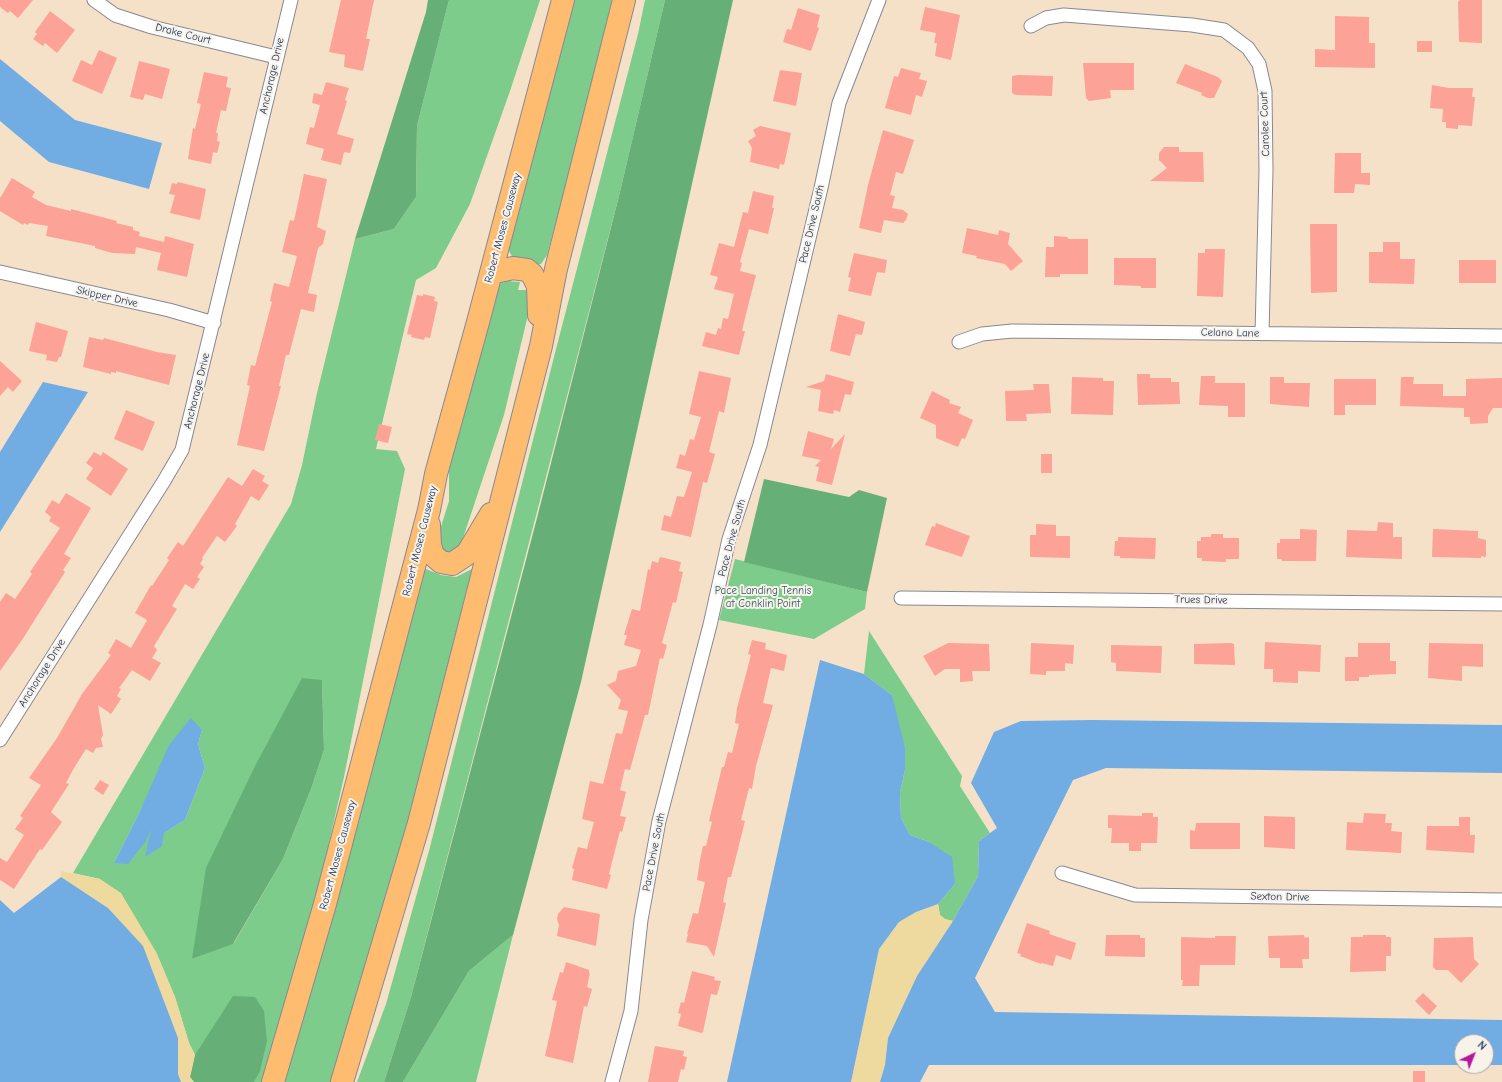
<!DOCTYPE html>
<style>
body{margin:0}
#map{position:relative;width:1502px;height:1082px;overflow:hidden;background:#f5e1c8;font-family:"Comic Neue",sans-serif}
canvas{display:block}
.north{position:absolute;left:1454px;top:1034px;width:40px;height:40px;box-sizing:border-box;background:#f7f3e8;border:1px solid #9fa5b1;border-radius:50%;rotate:43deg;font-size:11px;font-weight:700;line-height:16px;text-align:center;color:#1b2f5e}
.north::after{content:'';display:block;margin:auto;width:14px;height:18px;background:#b5179e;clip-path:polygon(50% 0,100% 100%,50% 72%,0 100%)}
</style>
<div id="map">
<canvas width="1502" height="1082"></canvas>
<div class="north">N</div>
</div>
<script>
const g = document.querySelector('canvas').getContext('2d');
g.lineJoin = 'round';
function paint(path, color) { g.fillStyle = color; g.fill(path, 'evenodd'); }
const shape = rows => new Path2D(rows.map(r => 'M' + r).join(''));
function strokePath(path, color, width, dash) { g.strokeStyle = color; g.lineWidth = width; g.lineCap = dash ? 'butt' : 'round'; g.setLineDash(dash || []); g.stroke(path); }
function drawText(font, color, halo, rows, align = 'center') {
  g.font = font + ' "Comic Neue",sans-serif'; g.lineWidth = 4; g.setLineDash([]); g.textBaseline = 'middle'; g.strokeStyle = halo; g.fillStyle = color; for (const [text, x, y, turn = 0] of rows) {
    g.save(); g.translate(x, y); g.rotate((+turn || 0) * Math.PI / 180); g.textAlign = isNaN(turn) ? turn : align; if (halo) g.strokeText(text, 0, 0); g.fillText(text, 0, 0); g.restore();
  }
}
paint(shape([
 [449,0,540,0,510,91,470,204,436,268,416,280,376,449,397,451,405,469,344,777,312,917,263,1082,194,1082,190,1077,195,1055,189,1043,175,997,156,952,100,879,73,873,291,504,302,465,317,393,355,239,394,229,416,197,417,126],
 [322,680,324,750,311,789,283,859,234,943,192,959],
 [202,730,198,744,205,768,185,820,164,833,146,856,152,826,114,863,141,809],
 [573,0,616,0,547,255,541,264,533,265,514,260,509,251,509,235],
 [645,0,665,0,619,196,411,997,384,1082,357,1082,386,1004,430,847,556,349,638,34],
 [507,281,520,282,518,290,531,290,533,294,504,415,459,550,454,557,435,546,449,501,449,470,495,290,499,284],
 [735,559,867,592,865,609,814,639,719,620],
 [421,567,441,575,456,577,472,569,396,867,356,1002,331,1082,280,1082],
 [869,631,962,776,960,786,990,833,979,841,978,876,953,921,945,919,940,915,938,904,955,884,929,842,910,835,901,818,900,792,905,770,892,695,864,674],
 [513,935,476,1082,403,1082,469,971]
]), '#7dcc8c');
paint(shape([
 [428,0,449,0,417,126,416,197,394,229,355,239,426,12],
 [665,0,733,0,581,682,513,935,469,971,403,1082,384,1082,411,997,537,518,619,196],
 [764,479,849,497,859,490,887,498,867,592,744,562],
 [302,678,322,680,324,750,311,789,283,859,233,944,192,959,206,868,255,766],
 [233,996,255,997,264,1011,267,1041,260,1071,254,1082,194,1082,190,1077,195,1055]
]), '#66b078');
paint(shape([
 [61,871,100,879,121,893,156,952,175,997,189,1043,195,1055,190,1077,194,1082,181,1082,178,1074,178,1038,108,908,61,877],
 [938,904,940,915,945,919,953,921,917,976,888,1038,885,1065,880,1082,851,1082,879,949,899,922,916,912]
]), '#eeda9e');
paint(shape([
 [0,59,75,120,162,143,149,189,49,162,0,121],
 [43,382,88,392,0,532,0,452],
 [820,660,864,674,892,695,905,748,905,770,900,792,901,818,910,835,929,842,952,857,955,884,938,904,916,912,899,922,879,949,851,1082,727,1082],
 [191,718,202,730,198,744,205,768,185,820,164,833,162,846,145,857,151,829,146,841,128,864,114,863,141,809,169,745],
 [1093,720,1502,725,1502,773,1106,768,1073,780,975,978,995,1012,1502,1020,1502,1065,1486,1065,1486,1042,1462,1042,1462,1065,929,1065,920,1082,880,1082,885,1065,888,1038,917,976,953,921,978,876,979,841,997,828,971,783,994,732,1021,721],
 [61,877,108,908,143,946,178,1038,178,1074,181,1082,0,1082,0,900,14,913]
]), '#71ace2');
paint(shape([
 [0,0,33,0,18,18,10,11,8,13,0,7],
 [341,0,374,0,366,39,370,39,363,71,344,67,345,55,329,52],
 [1460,0,1482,0,1482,43,1459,42,1458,2],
 [925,7,960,15,951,60,935,56,937,43,934,43,936,33,920,30],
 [798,8,820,15,817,27,819,28,811,51,783,42,787,29,791,30],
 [50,11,75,30,57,53,45,43,43,46,33,39,37,34,35,32],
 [1335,16,1369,17,1369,43,1375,43,1375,68,1315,67,1315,49,1335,50],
 [1417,41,1432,41,1432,52,1417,52],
 [99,50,117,58,102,94,72,81,81,60,92,65],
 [139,61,170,69,162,99,145,94,143,100,130,97],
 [1083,63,1134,63,1134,90,1110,90,1111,98,1089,101,1086,98],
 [1185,64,1218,77,1222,81,1214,98,1208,98,1201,95,1202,93,1176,83],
 [901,68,921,73,919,79,927,81,922,97,916,95,911,115,885,108,894,76,898,77],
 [780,70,802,73,796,106,773,101],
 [204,72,228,77,226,87,231,88,226,111,221,110,216,133,218,133,217,141,220,142,217,153,213,152,211,164,188,159,193,128,195,129,201,104,197,103],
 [1018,75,1053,76,1052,96,1016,95,1012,93,1012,76],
 [326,82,349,88,345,100,347,101,337,134,354,139,350,153,344,152,341,165,321,160,324,149,306,144,310,127,314,128,320,105,312,103,314,93,322,95],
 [1432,85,1449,88,1473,88,1472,97,1475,97,1472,126,1458,125,1458,129,1446,128,1446,122,1442,122,1443,109,1430,108],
 [760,126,791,133,784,165,780,164,779,169,750,162,752,148,748,141,756,136,753,130],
 [883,130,914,140,903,174,896,172,890,195,895,196,892,208,903,210,908,214,906,220,903,223,884,220,881,233,859,228,868,185],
 [1164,147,1179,147,1179,152,1203,152,1204,182,1150,181,1167,168,1159,160,1159,153],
 [1335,153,1361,153,1361,173,1370,173,1370,185,1355,184,1354,193,1334,193],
 [304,174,327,179,317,227,326,231,323,244,318,248,308,293,317,295,314,312,301,309,289,355,286,355,279,386,281,386,264,451,237,445,250,386,247,385,251,365,255,366,272,302,270,301,274,283,289,287,297,256,282,252,290,220,294,221],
 [12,178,35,192,32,197,46,205,71,211,71,209,117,221,116,223,133,227,133,230,140,232,139,236,164,242,165,236,194,244,187,277,157,270,161,253,136,247,135,254,112,253,95,248,95,246,46,236,48,226,29,223,28,225,24,223,23,225,0,211,0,198],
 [178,182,206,189,200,220,170,213,175,195,169,194,172,183,177,184],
 [753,191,774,196,772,208,774,208,768,234,749,229,740,262,742,263,740,271,756,275,745,318,742,331,745,331,739,355,702,346,706,332,716,335,718,328,721,329,723,318,728,319,734,294,714,289,718,277,710,275,719,243,734,247,743,212,748,213],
 [1310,224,1337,224,1337,292,1311,293],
 [967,228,998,235,999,230,1010,233,1008,244,1023,261,1011,271,1005,264,976,258,977,256,962,253],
 [1054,236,1067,237,1069,239,1088,239,1088,274,1060,274,1060,277,1045,277,1046,247,1054,247],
 [1383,242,1400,242,1400,259,1415,259,1414,284,1369,283,1369,252,1383,252],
 [1205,249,1225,249,1223,297,1197,296,1198,253,1205,253],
 [854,253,887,260,885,273,877,272,871,296,848,291,851,278,848,277],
 [1114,258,1156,258,1156,288,1141,288,1141,286,1114,285],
 [1459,260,1496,260,1496,283,1459,283],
 [423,294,435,297,434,301,438,302,430,338,425,337,424,340,411,337,412,335,407,334,417,295,423,296],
 [838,314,865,322,862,335,856,334,850,356,830,351],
 [36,322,68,331,61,357,59,357,57,362,46,360,47,355,29,351],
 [89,337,103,340,104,338,157,352,176,355,169,385,116,371,116,373,111,372,111,374,83,367],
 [0,361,22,381,13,392,8,387,0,396],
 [699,371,731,378,724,413,719,411,709,452,715,454,707,483,703,482,691,537,661,530,664,515,671,517,677,496,684,497,692,472,676,468,680,454,685,456,690,439,694,440,701,417,689,414],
 [826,374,854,382,851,395,845,394,840,412,834,410,833,414,818,411,821,390,806,387,824,381],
 [1137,374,1150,374,1150,378,1171,378,1171,382,1179,382,1180,404,1138,405],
 [1201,376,1215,376,1215,383,1245,383,1245,417,1228,417,1228,406,1199,405],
 [1072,377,1103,378,1103,381,1114,381,1113,415,1071,414],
 [1270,377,1284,377,1284,383,1310,383,1309,407,1270,404],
 [1401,377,1414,377,1413,384,1443,384,1443,396,1466,396,1466,379,1502,378,1502,408,1493,408,1488,416,1488,423,1470,424,1470,417,1464,417,1464,408,1400,406],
 [1334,379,1376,379,1376,405,1345,405,1345,415,1334,415],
 [1033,384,1049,384,1051,413,1026,414,1027,421,1006,421,1005,391,1034,390],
 [932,391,950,400,949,403,961,407,958,413,973,420,965,439,962,438,958,447,936,438,936,425,920,418],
 [126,410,155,422,143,451,114,439],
 [379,424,392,427,388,443,375,440],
 [808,431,834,439,831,449,845,434,832,485,816,481,819,467,815,466,821,460,802,456],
 [94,452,101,456,103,452,128,469,111,496,86,479,93,468,86,463],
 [1041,454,1052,454,1052,473,1041,473],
 [253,469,265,476,262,481,269,485,259,501,251,496,235,524,237,526,225,542,217,536,202,558,203,559,200,564,204,567,197,577,200,579,193,589,185,584,172,606,177,609,154,646,157,650,152,658,161,663,150,681,132,670,119,688,121,689,117,696,121,699,111,714,98,705,103,735,101,739,103,747,96,748,93,753,86,749,74,768,66,783,69,784,51,812,62,822,42,850,40,849,14,889,0,880,0,858,7,862,24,835,15,829,23,818,20,816,41,785,29,778,57,738,82,694,111,655,108,653,116,639,131,648,147,620,135,613,151,585,152,586,169,560,167,558,178,542,183,546,228,477,242,486],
 [66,493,91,508,64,554,71,558,63,570,65,572,22,640,0,671,0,602,6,593,15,599,32,574,30,572,60,528,49,521,51,517,45,512,52,500,59,504],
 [1378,522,1393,523,1393,537,1402,537,1402,559,1346,557,1347,530,1377,531],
 [936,523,970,536,962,557,925,545,932,526,935,527],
 [1036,524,1056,525,1056,536,1070,536,1070,558,1030,557,1030,535,1036,535],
 [1300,529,1317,530,1316,561,1282,561,1282,559,1277,559,1277,543,1280,543,1280,539,1300,539],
 [1433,529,1478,531,1478,538,1486,540,1486,557,1481,556,1481,558,1432,557],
 [1211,534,1223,534,1223,538,1239,538,1239,559,1226,559,1226,562,1202,561,1202,558,1197,558,1197,541,1201,541,1201,537,1211,537],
 [1118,537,1156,538,1155,559,1120,558,1120,556,1114,556,1115,541,1118,541],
 [660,557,681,562,679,571,683,572,676,603,673,602,662,643,667,645,663,659,660,658,648,715,645,715,630,770,625,769,620,790,626,792,620,816,626,817,622,832,620,831,609,874,611,875,607,889,572,880,574,869,572,868,578,847,587,849,594,822,582,819,590,781,603,784,616,733,622,734,628,711,618,709,621,700,607,685,616,681,618,671,636,666,641,650,624,645,627,635,624,635,632,609,640,611,648,569,650,570,652,561,658,563],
 [752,640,766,643,765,649,787,655,784,671,771,668,763,703,773,705,756,766,752,789,749,788,741,820,745,821,731,877,728,877,723,902,726,903,714,957,707,946,686,942,688,934,687,934,693,913,698,914,705,882,697,880,700,860,703,846,706,846,712,822,709,821,722,767,724,767,728,752,732,753,739,724,735,723,737,708,751,655,748,654],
 [1265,642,1321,645,1320,672,1298,671,1298,683,1273,682,1273,669,1264,669],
 [948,643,989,644,990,671,972,671,973,681,960,682,960,669,945,669,935,676,923,656],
 [1031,643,1074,645,1073,664,1065,663,1065,671,1046,671,1046,675,1030,674],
 [1231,643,1234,644,1235,665,1194,664,1194,644],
 [1358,643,1390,643,1390,661,1396,661,1396,674,1369,675,1369,677,1359,677,1359,681,1345,681,1345,657,1358,657],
 [1429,643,1483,644,1483,667,1462,666,1462,681,1428,678],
 [1111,645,1162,646,1161,673,1116,671,1116,663,1111,662],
 [100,780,109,785,103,795,94,789],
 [1142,813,1153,813,1153,817,1158,817,1157,843,1141,843,1141,851,1129,851,1129,843,1111,843,1112,828,1108,828,1108,815,1142,816],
 [1364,813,1386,814,1385,823,1392,823,1391,831,1402,832,1401,853,1346,850,1347,822,1363,823],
 [1264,816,1295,817,1295,849,1264,847],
 [1459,817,1470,817,1470,835,1475,835,1474,853,1426,850,1427,826,1459,826],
 [1196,823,1240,823,1240,849,1190,849,1190,830,1195,831],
 [564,907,600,914,596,946,557,936,559,925,557,919,558,914],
 [1027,923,1050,931,1049,934,1076,943,1071,960,1056,955,1053,966,1041,963,1041,964,1020,956,1021,954,1017,953],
 [1106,935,1140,935,1140,938,1145,938,1145,957,1105,956],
 [1304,935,1305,938,1309,937,1309,959,1302,959,1303,968,1280,968,1280,958,1269,958,1268,936],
 [1363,935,1386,935,1386,937,1391,937,1391,956,1386,956,1386,971,1350,972,1351,937,1363,937],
 [1215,936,1236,936,1235,965,1200,965,1199,986,1182,986,1183,980,1181,980,1181,937,1215,938],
 [1473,937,1474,959,1479,964,1461,983,1448,970,1436,970,1433,967,1434,938],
 [566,962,589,970,589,973,590,973,587,987,592,989,587,1007,584,1006,573,1063,545,1056,557,1001,552,1000,560,972,563,973],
 [692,971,715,977,714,980,721,981,717,995,711,994,703,1032,701,1033,678,1026,681,1014,678,1013,681,1002,684,1003],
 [1423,993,1437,1006,1429,1015,1415,1001],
 [655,1046,684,1051,683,1056,687,1057,684,1070,681,1069,678,1082,648,1082],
 [1413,1071,1425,1071,1425,1082,1413,1082]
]), '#fda296');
const street = shape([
 [94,0,115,15,152,27,276,57],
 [1031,26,1046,18,1064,15,1192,25,1224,30,1248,48,1259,64,1265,91,1266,170,1262,334],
 [0,272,169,310,214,323],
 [959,342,982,334,1012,331,1502,336],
 [901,598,1502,604],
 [0,740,164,481,182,450,291,0],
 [1062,873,1135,895,1502,900],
 [612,1082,631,1011,641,920,659,821,710,625,729,539,760,445,821,188,839,103,879,0]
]);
const highway = shape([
 [491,273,513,268,527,270,532,274,538,286,539,315],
 [429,525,430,545,433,555,441,562,452,564,467,554,491,514],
 [273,1082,325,904,429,510,436,474,478,322,563,0],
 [342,1082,419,823,541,346,556,269,624,0]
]);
strokePath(street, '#888893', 15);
strokePath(highway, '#888893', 24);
strokePath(street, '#fff', 13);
strokePath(highway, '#febc70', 22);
drawText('11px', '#1b2f5e', '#f7f3e8', [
 ["Drake Court",183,34,14],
 ["Anchorage Drive",272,76,-77],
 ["Carolee Court",1265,124,-92],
 ["Pace Drive South",812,224,-77],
 ["Robert Moses Causeway",503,228,-75],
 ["Skipper Drive",107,297,13],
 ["Celano Lane",1230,333,1],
 ["Anchorage Drive",197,391,-76],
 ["Pace Drive South",732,538,-75],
 ["Robert Moses Causeway",420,541,-76],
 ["Trues Drive",1201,600,1],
 ["Anchorage Drive",42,673,-58],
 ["Pace Drive South",654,852,-79],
 ["Robert Moses Causeway",338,855,-75],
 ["Sexton Drive",1280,897,1]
]);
drawText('11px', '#34566a', '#f7f3e8', [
 ["Pace Landing Tennis",763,591],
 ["at Conklin Point",763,604]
]);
</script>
